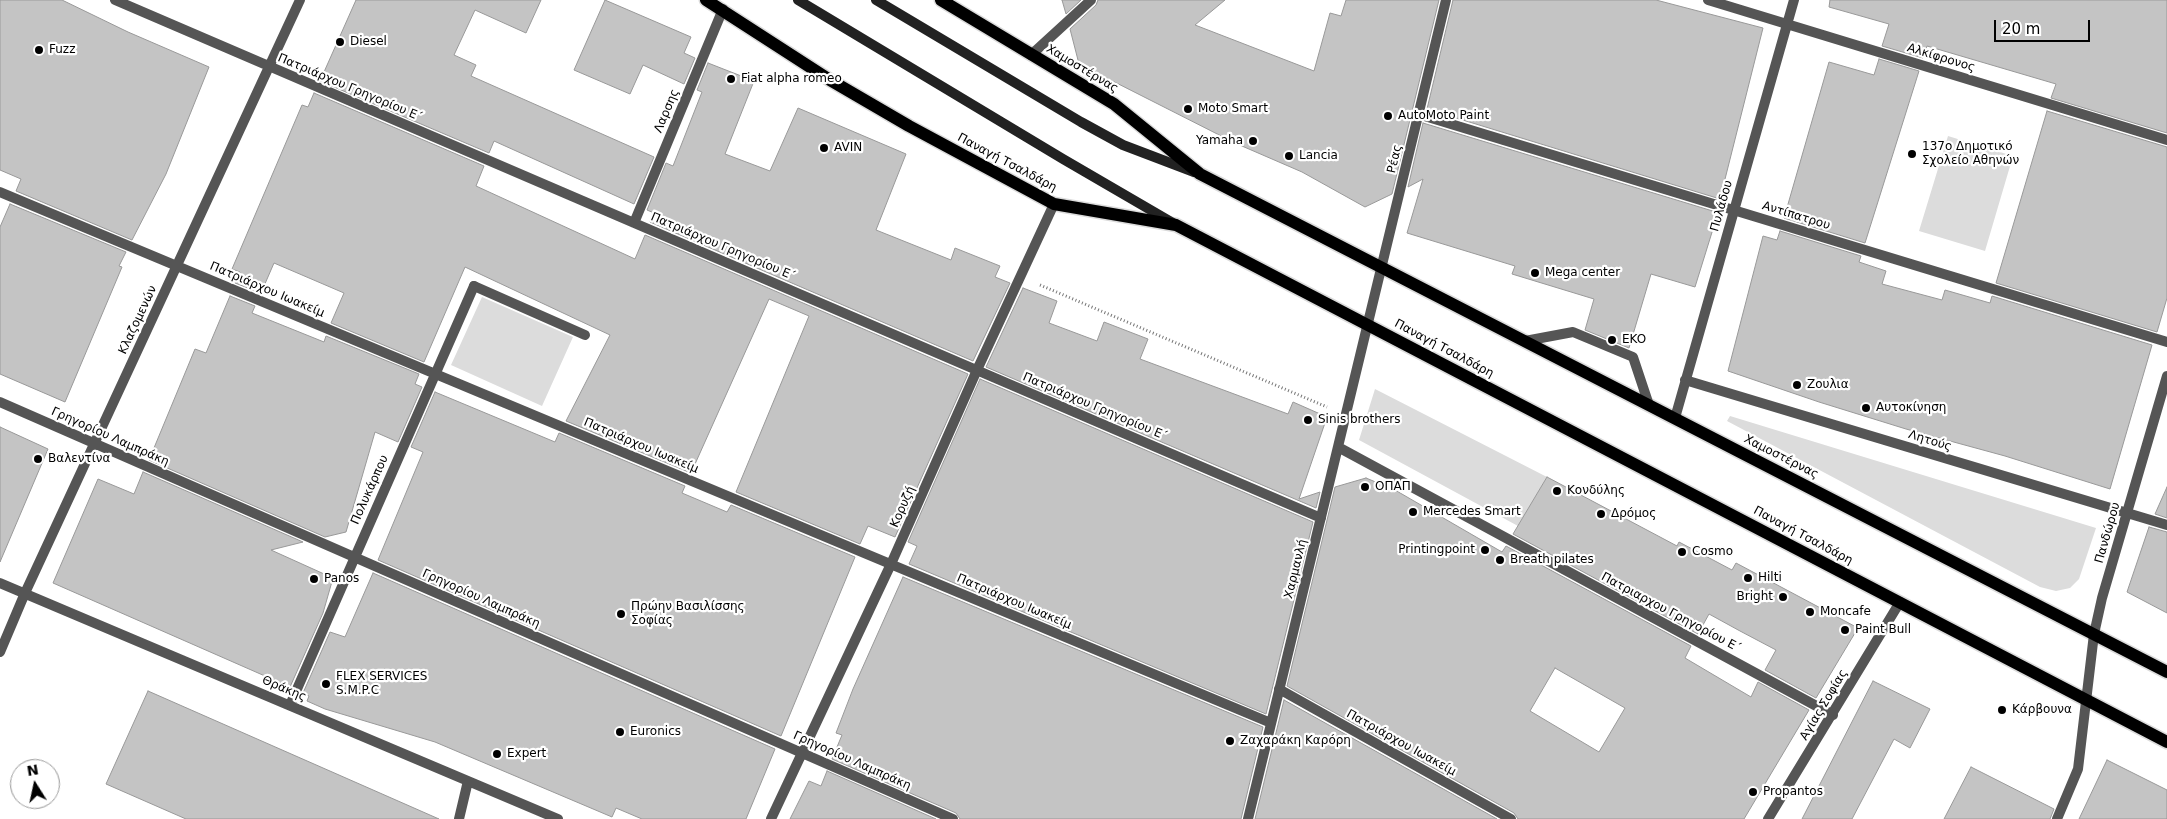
<!DOCTYPE html>
<meta charset="utf-8">
<style>
body{margin:0}
#map{position:relative;width:2167px;height:819px;overflow:hidden;background:#fff;font-family:"DejaVu Sans",sans-serif}
canvas{display:block}
.north{position:absolute;left:10px;top:759px;width:50px;height:50px;box-sizing:border-box;background:#fff;border:1px solid #999;border-radius:50%;rotate:350deg;font-size:14px;font-weight:700;line-height:20px;text-align:center;color:#000}
.north::after{content:'';display:block;margin:auto;width:18px;height:22px;background:#000;clip-path:polygon(50% 0,100% 100%,50% 72%,0 100%)}
.scale{position:absolute;left:1994px;top:20px;width:96px;height:22px;box-sizing:border-box;border:2px solid #000;border-top:0;padding-left:6px;font-size:15px;line-height:18px;white-space:nowrap;color:#000;-webkit-text-stroke:4px #fff;paint-order:stroke}
</style>
<div id="map">
<canvas width="2167" height="819"></canvas>
<div class="north">N</div>
<div class="scale">20 m</div>
</div>
<script>
const g = document.querySelector('canvas').getContext('2d');
g.lineJoin = 'round';
function paint(path, color) { g.fillStyle = color; g.fill(path, 'evenodd'); }
const shape = rows => new Path2D(rows.map(r => 'M' + r).join(''));
function strokePath(path, color, width, dash) { g.strokeStyle = color; g.lineWidth = width; g.lineCap = dash ? 'butt' : 'round'; g.setLineDash(dash || []); g.stroke(path); }
function drawText(font, color, halo, rows, align = 'center') {
  g.font = font + ' "DejaVu Sans",sans-serif'; g.lineWidth = 4.5; g.setLineDash([]); g.textBaseline = 'middle'; g.strokeStyle = halo; g.fillStyle = color; for (const [text, x, y, turn = 0] of rows) {
    g.save(); g.translate(x, y); g.rotate((+turn || 0) * Math.PI / 180); g.textAlign = isNaN(turn) ? turn : align; if (halo) g.strokeText(text, 0, 0); g.fillText(text, 0, 0); g.restore();
  }
}
paint(shape([
 [1948,136,2013,156,1985,251,1919,231],
 [482,297,573,337,542,406,451,365],
 [1375,389,1547,477,1518,526,1359,440],
 [1730,416,2096,528,2079,579,2070,588,2056,591,2040,587,1727,421]
]), '#dcdcdc');
const building = shape([
 [0,0,62,0,128,32,209,67,166,174,132,240,16,191,21,179,0,170,0,0],
 [356,0,541,0,526,33,475,10,454,55,476,65,471,76,654,157,634,204,494,141,489,153,320,81,356,0],
 [605,0,691,37,684,53,695,58,684,84,643,65,630,94,574,70,605,0],
 [1062,0,1081,0,1066,14,1062,0],
 [1098,0,1225,0,1195,25,1314,71,1330,13,1341,16,1346,0,1439,0,1392,194,1365,207,1302,172,1235,143,1079,64,1070,29,1096,5,1098,0],
 [1453,0,1656,0,1763,28,1720,199,1427,109,1453,0],
 [1830,0,2167,0,2167,133,2051,98,2056,84,1927,46,1923,58,1882,46,1889,24,1829,7,1830,0],
 [1879,59,1919,71,1865,243,1784,218,1829,62,1874,75,1879,59],
 [708,63,754,81,725,154,770,171,798,108,906,154,876,230,951,260,955,248,1000,266,995,277,1010,283,973,361,650,222,654,213,647,210,666,163,673,166,702,92,697,90,708,63],
 [314,93,484,166,476,186,635,259,645,235,968,374,895,537,868,526,860,544,736,492,809,316,769,299,691,473,566,421,610,335,465,267,424,362,331,323,344,293,274,263,261,293,235,283,240,272,232,269,302,105,308,107,314,93],
 [2047,111,2167,147,2167,298,2157,332,1996,283,2047,111],
 [1423,123,1716,212,1713,229,1695,287,1651,274,1629,348,1585,330,1594,299,1512,274,1515,266,1407,233,1423,179,1408,187,1423,123],
 [10,204,126,252,119,266,122,267,65,402,0,374,0,227,10,204],
 [1780,231,1861,256,1859,262,1886,271,1882,284,1942,300,1945,290,1990,303,1992,296,2152,345,2110,489,2005,456,1906,429,1819,402,1728,371,1763,236,1777,240,1780,231],
 [1023,288,1057,301,1049,323,1097,341,1104,322,1148,339,1140,359,1288,414,1293,402,1327,417,1299,499,1320,492,1316,508,986,367,1023,288],
 [230,296,255,306,252,313,324,342,326,336,419,374,415,384,422,387,398,442,375,432,346,532,325,537,149,460,195,349,206,353,230,296],
 [980,379,1313,522,1266,714,909,564,917,546,908,542,980,379],
 [435,392,555,442,559,433,685,486,682,493,727,512,731,505,855,557,781,736,378,560,423,452,411,447,435,392],
 [0,427,48,449,0,562,0,427],
 [143,472,303,542,271,550,333,578,323,613,290,687,53,583,98,479,134,494,143,472],
 [1547,477,1677,546,1679,542,1732,570,1736,563,1858,628,1816,698,1765,670,1776,650,1740,631,1709,614,1698,634,1513,534,1547,477],
 [1366,478,1395,490,1502,552,1506,546,1691,646,1685,658,1751,697,1758,682,1809,710,1744,819,1518,819,1514,813,1287,686,1335,487,1366,478],
 [1555,668,1625,708,1599,752,1530,711,1555,668],
 [2167,487,2167,518,2155,514,2167,487],
 [2149,527,2167,532,2167,613,2127,592,2149,527],
 [373,573,775,749,746,819,642,819,616,808,612,817,435,742,325,709,307,701,309,696,303,693,330,632,345,637,373,573],
 [903,577,1263,727,1241,819,960,819,956,813,832,759,842,735,836,733,853,689,903,577],
 [1873,681,1930,709,1910,748,1894,739,1852,819,1802,819,1873,681],
 [148,691,439,819,186,819,106,784,148,691],
 [1284,700,1497,819,1255,819,1284,700],
 [2107,760,2167,790,2167,819,2079,819,2107,760],
 [1971,767,2054,809,2050,819,1944,819,1971,767],
 [827,771,936,819,790,819,809,781,821,786,827,771]
]);
paint(building, '#c4c4c4');
strokePath(building, '#999', 1);
const primary = shape([
 [706,0,830,80,909,126,1054,204,1176,225,2167,742],
 [941,0,1114,104,1200,174,2167,672]
]);
strokePath(primary, '#dbdbdb', 15);
strokePath(shape([
 [1040,285,1327,407]
]), '#777', 3, [1, 2.5]);
strokePath(shape([
 [1525,341,1573,332,1633,357,1649,405]
]), '#555', 10);
strokePath(shape([
 [474,286,585,335]
]), '#555', 10);
strokePath(shape([
 [115,0,1321,518],
 [1708,0,2167,140],
 [1031,55,1091,0],
 [1418,114,2167,342],
 [0,192,1271,723],
 [634,223,723,9],
 [1685,380,2167,525],
 [0,402,953,819],
 [1675,418,1794,0],
 [1338,447,1833,715],
 [0,583,558,819],
 [0,652,25,593,300,0],
 [1279,689,1511,819],
 [290,705,474,286],
 [459,819,468,781],
 [771,819,891,564,977,370,1054,204],
 [1248,819,1446,0],
 [2057,819,2078,769,2094,634,2102,598,2167,376]
]), '#555', 10);
strokePath(shape([
 [1768,819,1900,602]
]), '#555', 10);
strokePath(shape([
 [798,0,1063,159,1173,223],
 [876,0,1081,122,1123,145,1194,172]
]), '#222', 10);
strokePath(primary, '#000', 12);
for (const [x, y, r, color] of [
 [340,42,5,"#000"],
 [39,50,5,"#000"],
 [731,79,5,"#000"],
 [1188,109,5,"#000"],
 [1388,116,5,"#000"],
 [1253,141,5,"#000"],
 [824,148,5,"#000"],
 [1912,154,5,"#000"],
 [1289,156,5,"#000"],
 [1535,273,5,"#000"],
 [1612,340,5,"#000"],
 [1797,385,5,"#000"],
 [1866,408,5,"#000"],
 [1308,420,5,"#000"],
 [38,459,5,"#000"],
 [1365,487,5,"#000"],
 [1557,491,5,"#000"],
 [1413,512,5,"#000"],
 [1601,514,5,"#000"],
 [1485,550,5,"#000"],
 [1682,552,5,"#000"],
 [1500,560,5,"#000"],
 [1748,578,5,"#000"],
 [314,579,5,"#000"],
 [1783,597,5,"#000"],
 [1810,612,5,"#000"],
 [621,614,5,"#000"],
 [1845,630,5,"#000"],
 [326,684,5,"#000"],
 [2002,710,5,"#000"],
 [620,732,5,"#000"],
 [1230,741,5,"#000"],
 [497,754,5,"#000"],
 [1753,792,5,"#000"]
]) { const dot = new Path2D(); dot.arc(x, y, r, 0, 2 * Math.PI); g.fillStyle = color; g.fill(dot); strokePath(dot, '#fff', 2); }
drawText('12px', '#000', '#fff', [
 ["Diesel",350,42],
 ["Fuzz",49,50],
 ["Fiat alpha romeo",741,79],
 ["Moto Smart",1198,109],
 ["AutoMoto Paint",1398,116],
 ["Yamaha",1243,141,"right"],
 ["137ο Δημοτικό",1922,147],
 ["Σχολείο Αθηνών",1922,161],
 ["AVIN",834,148],
 ["Lancia",1299,156],
 ["Mega center",1545,273],
 ["EKO",1622,340],
 ["Ζουλια",1807,385],
 ["Αυτοκίνηση",1876,408],
 ["Sinis brothers",1318,420],
 ["Βαλεντίνα",48,459],
 ["ΟΠΑΠ",1375,487],
 ["Κονδύλης",1567,491],
 ["Mercedes Smart",1423,512],
 ["Δρόμος",1611,514],
 ["Printingpoint",1475,550,"right"],
 ["Cosmo",1692,552],
 ["Breath pilates",1510,560],
 ["Hilti",1758,578],
 ["Panos",324,579],
 ["Bright",1773,597,"right"],
 ["Πρώην Βασιλίσσης",631,607],
 ["Σοφίας",631,621],
 ["Moncafe",1820,612],
 ["Paint Bull",1855,630],
 ["FLEX SERVICES",336,677],
 ["S.M.P.C",336,691],
 ["Κάρβουνα",2012,710],
 ["Euronics",630,732],
 ["Ζαχαράκη Καρόρη",1240,741],
 ["Expert",507,754],
 ["Propantos",1763,792]
], 'left');
drawText('12px', '#000', '#fff', [
 ["Αλκίφρονος",1941,58,17],
 ["Χαμοστέρνας",1082,69,31],
 ["Πατριάρχου Γρηγορίου Ε΄",350,88,23],
 ["Λαρσης",667,111,-67],
 ["Ρέας",1395,159,-77],
 ["Παναγή Τσαλδάρη",1007,163,28],
 ["Πυλάδου",1722,206,-74],
 ["Αντίπατρου",1796,216,17],
 ["Πατριάρχου Γρηγορίου Ε΄",723,247,23],
 ["Πατριάρχου Ιωακείμ",267,290,23],
 ["Κλαζομενών",138,320,-65],
 ["Παναγή Τσαλδάρη",1444,349,28],
 ["Πατριάρχου Γρηγορίου Ε΄",1095,407,23],
 ["Γρηγορίου Λαμπράκη",110,437,24],
 ["Λητούς",1930,441,17],
 ["Πατριάρχου Ιωακείμ",641,446,23],
 ["Χαμοστέρνας",1781,457,27],
 ["Πολυκάρπου",370,490,-66],
 ["Κορυζή",903,507,-66],
 ["Πανδώρου",2108,533,-74],
 ["Παναγή Τσαλδάρη",1803,536,28],
 ["Χαρμανλή",1296,569,-76],
 ["Γρηγορίου Λαμπράκη",481,599,24],
 ["Πατριάρχου Ιωακείμ",1014,602,23],
 ["Πατριαρχου Γρηγορίου Ε΄",1671,613,28],
 ["Θράκης",284,689,23],
 ["Αγίας Σοφίας",1824,705,-59],
 ["Πατριάρχου Ιωακείμ",1401,743,29],
 ["Γρηγορίου Λαμπράκη",852,761,24]
]);
</script>
